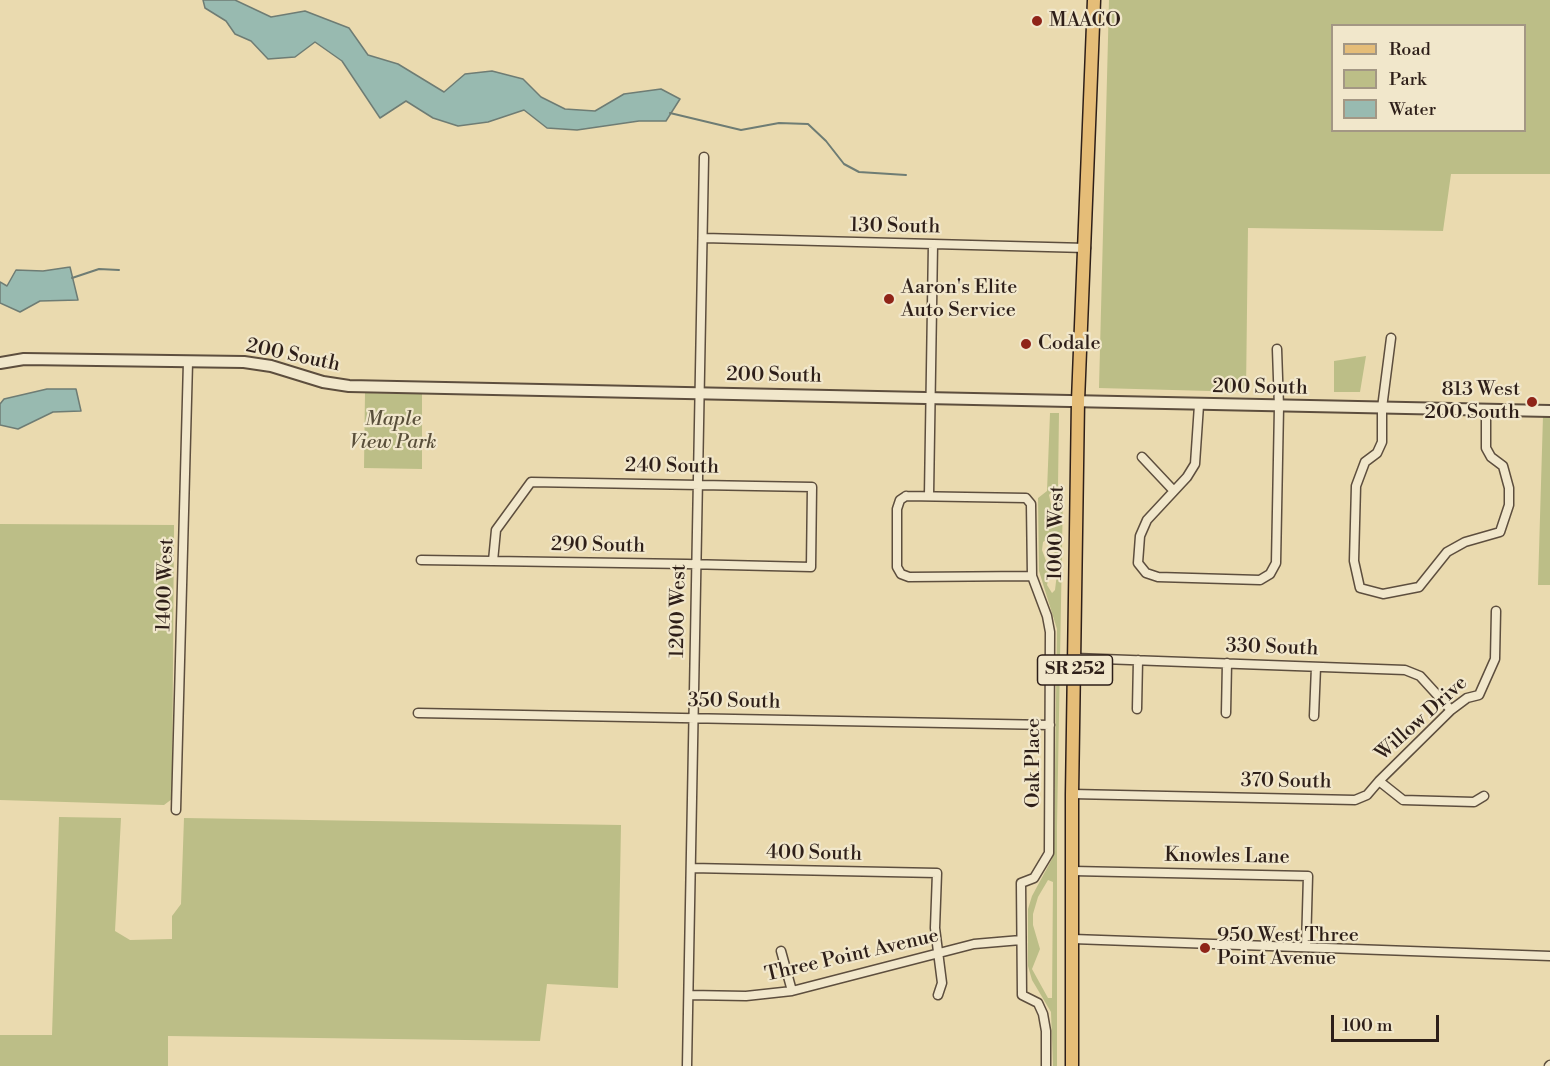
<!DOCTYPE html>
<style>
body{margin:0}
#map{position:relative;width:1550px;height:1066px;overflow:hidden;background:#eadaaf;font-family:"Libre Bodoni",serif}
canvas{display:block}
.legend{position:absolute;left:1331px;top:24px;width:195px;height:108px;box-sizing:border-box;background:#f1e7cb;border:2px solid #a39784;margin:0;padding:8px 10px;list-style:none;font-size:18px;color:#2e1f19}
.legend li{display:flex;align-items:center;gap:12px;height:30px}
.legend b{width:30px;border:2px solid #a39784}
.scale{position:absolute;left:1331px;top:1015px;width:108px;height:27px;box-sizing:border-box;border:3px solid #2e1f19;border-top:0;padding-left:8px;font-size:18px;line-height:21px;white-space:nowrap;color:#2e1f19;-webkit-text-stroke:4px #f1e7cb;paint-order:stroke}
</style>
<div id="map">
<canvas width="1550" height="1066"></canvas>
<ul class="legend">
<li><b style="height:8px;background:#e5bd78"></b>Road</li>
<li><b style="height:16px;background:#bcbe87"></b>Park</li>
<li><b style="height:16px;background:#98bab0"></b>Water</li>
</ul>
<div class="scale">100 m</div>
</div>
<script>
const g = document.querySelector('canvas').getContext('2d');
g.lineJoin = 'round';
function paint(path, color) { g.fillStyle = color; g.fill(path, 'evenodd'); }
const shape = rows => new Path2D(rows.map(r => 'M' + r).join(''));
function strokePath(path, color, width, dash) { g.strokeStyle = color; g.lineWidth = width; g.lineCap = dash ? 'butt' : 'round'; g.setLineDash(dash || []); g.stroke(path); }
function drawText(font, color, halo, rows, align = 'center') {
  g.font = font + ' "Libre Bodoni",serif'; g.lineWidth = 4.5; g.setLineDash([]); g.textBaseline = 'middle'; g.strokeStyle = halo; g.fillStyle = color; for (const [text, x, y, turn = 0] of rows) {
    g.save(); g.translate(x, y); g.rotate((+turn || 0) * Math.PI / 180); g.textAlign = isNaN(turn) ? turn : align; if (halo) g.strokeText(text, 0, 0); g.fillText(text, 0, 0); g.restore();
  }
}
paint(shape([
 [1109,0,1550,0,1550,174,1451,174,1443,231,1248,228,1246,392,1099,388],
 [1332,26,1524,26,1524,130,1332,130],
 [1366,356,1360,392,1334,392,1334,361],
 [365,393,422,394,422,469,364,468],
 [1050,413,1059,413,1058,486,1063,492,1057,826,1057,1066,1053,1066,1051,1012,1032,980,1028,966,1028,909,1032,896,1052,859,1054,844,1057,629,1039,571,1038,498,1047,491],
 [1053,490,1060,493,1059,516,1050,526,1046,525,1044,520,1052,508,1049,495],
 [1051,536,1056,538,1054,551,1058,565,1055,590,1052,593,1047,585,1050,572,1042,550,1043,542],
 [1048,880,1053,882,1052,998,1048,998,1032,969,1040,949,1033,925,1033,914,1038,897],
 [1543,416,1550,416,1550,585,1538,585],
 [0,524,174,525,172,799,164,805,0,800],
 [59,817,121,818,115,931,130,940,172,939,172,916,181,904,184,818,621,825,618,988,547,984,540,1041,168,1036,168,1066,0,1066,0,1035,52,1035]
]), '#bcbe87');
const water = shape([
 [203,0,235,0,271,17,305,11,349,28,368,55,398,64,444,92,465,74,492,71,523,79,541,97,565,109,595,111,624,94,661,89,680,99,666,121,639,121,577,130,547,128,524,110,488,122,458,126,433,118,406,101,380,118,342,61,315,42,295,57,268,59,251,41,235,34,226,21,205,8,203,0],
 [70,267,78,300,40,301,20,312,0,303,0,282,7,286,16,270,43,271,70,267],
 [47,389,76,389,81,411,53,412,18,429,0,425,0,404,4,399,47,389]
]);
paint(water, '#98bab0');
strokePath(water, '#6e7c74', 1.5);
strokePath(shape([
 [670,113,741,130,779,123,808,124,826,141,844,164,859,172,906,175],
 [72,278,99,269,119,270]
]), '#6e7c74', 2);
const minor = shape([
 [704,238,1086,248],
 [1391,338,1382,408,1382,442,1377,453,1365,462,1356,486,1354,561,1360,588,1383,594,1419,587,1447,552,1465,542,1500,532,1509,505,1509,488,1503,466,1491,457,1486,448,1486,410],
 [1199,405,1195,464,1187,477,1147,520,1140,536,1138,563,1146,573,1158,577,1260,580,1270,574,1276,563,1279,407,1277,349],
 [1142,457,1173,490],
 [929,495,933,244],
 [906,496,1026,498,1031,504,1032,576,909,577,901,574,897,567,897,509,900,500,906,496],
 [421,560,493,561,686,564,811,567,812,487,531,482,496,530,493,561],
 [1032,576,1047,616,1050,632,1049,853,1034,878,1021,883,1022,995,1038,1003,1043,1014,1046,1031,1046,1066],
 [1075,658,1405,670,1420,676,1451,710],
 [1137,709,1138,660],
 [418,713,1050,725],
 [1226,713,1227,663],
 [1314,716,1316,667],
 [1379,781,1451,710,1467,698,1479,695,1495,659,1496,611],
 [1072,794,1355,800,1367,795,1379,781,1403,800,1474,802,1484,796],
 [176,810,188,362],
 [691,868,937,873,935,928,942,983,938,995],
 [1073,871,1308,876,1306,947],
 [1073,939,1550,956],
 [781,951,792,991],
 [689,995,746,996,792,991,974,944,1021,940],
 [687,1066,704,157],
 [1549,1066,1550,1065]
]);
const tertiary = shape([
 [0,363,24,359,244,362,271,366,323,382,349,386,1550,411]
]);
const primary = shape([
 [1072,1066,1072,794,1078,401,1094,0]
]);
strokePath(minor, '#5d4e3e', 11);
strokePath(tertiary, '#5d4e3e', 14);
strokePath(primary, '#2e1f19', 15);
strokePath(minor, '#f1e7cb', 8);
strokePath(tertiary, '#f1e7cb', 10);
strokePath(primary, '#e5bd78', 12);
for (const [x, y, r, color] of [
 [1037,21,6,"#8f2418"],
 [889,299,6,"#8f2418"],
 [1026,344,6,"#8f2418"],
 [1532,402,6,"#8f2418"],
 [1205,948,6,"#8f2418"]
]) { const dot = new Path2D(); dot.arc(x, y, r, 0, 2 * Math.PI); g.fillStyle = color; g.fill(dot); strokePath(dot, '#f1e7cb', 2); }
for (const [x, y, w] of [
 [1075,670,75]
]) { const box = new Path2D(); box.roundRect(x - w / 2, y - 15, w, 30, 4.5); g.fillStyle = '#f1e7cb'; g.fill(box); strokePath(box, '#2e1f19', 1.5); }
drawText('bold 18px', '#2e1f19', null, [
 ["SR 252",1075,670]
]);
drawText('20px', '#2e1f19', '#f1e7cb', [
 ["MAACO",1049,21],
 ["Aaron's Elite",901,288],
 ["Auto Service",901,311],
 ["Codale",1038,344],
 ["813 West",1520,390,"right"],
 ["200 South",1520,413,"right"],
 ["950 West Three",1217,936],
 ["Point Avenue",1217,959]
], 'left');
drawText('20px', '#2e1f19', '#f1e7cb', [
 ["130 South",895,227,1],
 ["200 South",293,356,12],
 ["200 South",774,376,1],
 ["200 South",1260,388,1],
 ["240 South",672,467,1],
 ["1000 West",1057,533,-89],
 ["290 South",598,546,1],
 ["1400 West",166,585,-88],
 ["1200 West",679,611,-89],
 ["330 South",1272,648,2],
 ["350 South",734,702,1],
 ["Willow Drive",1422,719,-42],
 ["Oak Place",1034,763,-90],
 ["370 South",1286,782,1],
 ["400 South",814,854,1],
 ["Knowles Lane",1227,857,1],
 ["Three Point Avenue",852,956,-13]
]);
drawText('italic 20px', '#594f3a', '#f1e7cb', [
 ["Maple",393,420],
 ["View Park",393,443]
]);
</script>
